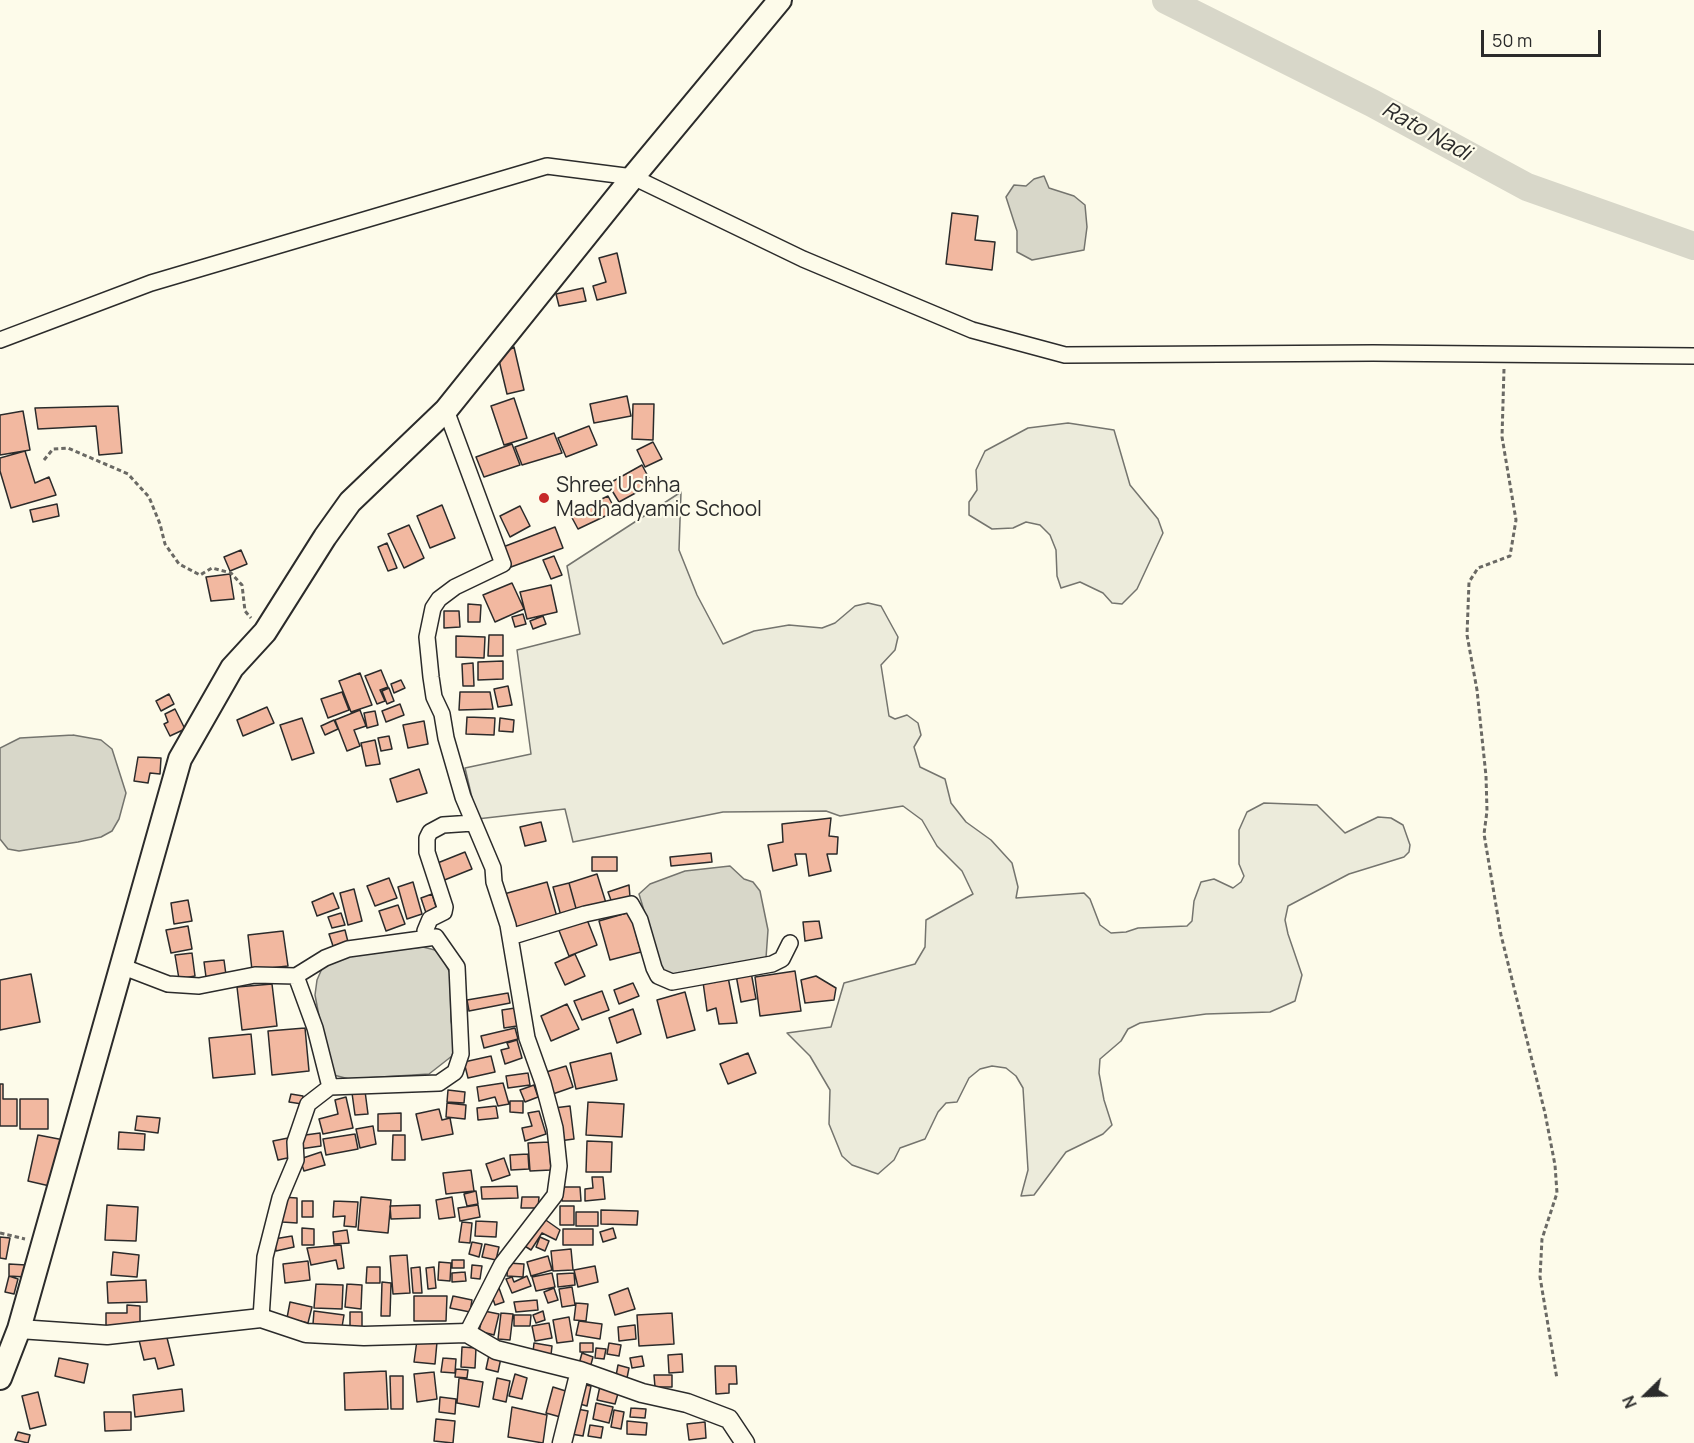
<!DOCTYPE html>
<style>
body{margin:0}
#map{position:relative;width:1694px;height:1443px;overflow:hidden;background:#fdfbea;font-family:Manrope,sans-serif}
canvas{display:block}
.north{position:absolute;left:1616px;top:1365px;width:60px;height:60px;-webkit-text-stroke:4px #fdfbea;paint-order:stroke;rotate:247deg;font-size:16px;font-weight:700;line-height:24px;text-align:center;color:#2b2b2b}
.north::after{content:'';display:block;margin:auto;width:21px;height:27px;background:#2b2b2b;clip-path:polygon(50% 0,100% 100%,50% 72%,0 100%)}
.scale{position:absolute;left:1481px;top:30px;width:120px;height:27px;box-sizing:border-box;border:3px solid #2b2b2b;border-top:0;padding-left:8px;font-size:18px;line-height:21px;white-space:nowrap;color:#2b2b2b;-webkit-text-stroke:4px #fdfbea;paint-order:stroke}
</style>
<div id="map">
<canvas width="1694" height="1443"></canvas>
<div class="north">N</div>
<div class="scale">50 m</div>
</div>
<script>
const g = document.querySelector('canvas').getContext('2d');
g.lineJoin = 'round';
function paint(path, color) { g.fillStyle = color; g.fill(path, 'evenodd'); }
const shape = rows => new Path2D(rows.map(r => 'M' + r).join(''));
function strokePath(path, color, width, dash) { g.strokeStyle = color; g.lineWidth = width; g.lineCap = dash ? 'butt' : 'round'; g.setLineDash(dash || []); g.stroke(path); }
function drawText(font, color, halo, rows, align = 'center') {
  g.font = font + ' Manrope,sans-serif'; g.lineWidth = 4.5; g.setLineDash([]); g.textBaseline = 'middle'; g.strokeStyle = halo; g.fillStyle = color; for (const [text, x, y, turn = 0] of rows) {
    g.save(); g.translate(x, y); g.rotate((+turn || 0) * Math.PI / 180); g.textAlign = isNaN(turn) ? turn : align; if (halo) g.strokeText(text, 0, 0); g.fillText(text, 0, 0); g.restore();
  }
}
const green = shape([
 [1068,423,1114,430,1130,485,1158,519,1163,533,1137,589,1122,604,1112,603,1103,593,1080,582,1061,588,1057,576,1056,550,1050,535,1040,525,1026,522,1013,528,992,529,969,515,969,502,977,490,976,470,985,451,1028,428,1068,423],
 [681,492,679,550,697,595,723,644,754,631,789,625,822,628,835,623,855,606,868,603,881,606,898,637,895,650,881,665,889,716,895,719,907,715,918,723,921,735,914,747,920,767,945,779,951,803,966,822,991,840,1012,863,1018,887,1016,898,1084,893,1090,899,1100,925,1111,933,1126,932,1138,928,1187,926,1192,921,1194,901,1201,882,1214,879,1233,888,1241,882,1244,876,1239,864,1239,830,1247,812,1264,803,1317,805,1345,833,1378,817,1391,818,1403,825,1410,845,1409,852,1404,857,1349,874,1288,906,1285,920,1288,934,1302,975,1295,1001,1270,1012,1206,1014,1140,1023,1128,1029,1121,1041,1100,1059,1099,1073,1104,1100,1112,1125,1103,1134,1066,1152,1034,1195,1021,1196,1028,1170,1023,1088,1016,1076,1006,1068,992,1066,980,1069,969,1078,957,1102,946,1103,938,1112,925,1139,900,1148,894,1160,878,1174,852,1165,842,1156,829,1124,830,1090,810,1056,787,1033,831,1027,844,983,915,964,925,947,926,920,973,894,962,871,937,846,922,820,903,806,840,816,826,811,723,812,573,842,565,809,477,819,465,768,531,754,517,650,580,634,567,566,681,492]
]);
paint(green, '#ecebdb');
strokePath(green, '#74746e', 1.5);
const water = shape([
 [1044,176,1049,188,1074,196,1085,205,1087,227,1084,250,1032,260,1017,252,1017,231,1006,197,1014,185,1026,186,1034,179,1044,176],
 [73,735,101,740,112,749,126,793,119,819,112,831,101,837,78,842,19,851,8,849,0,839,0,748,20,738,73,735],
 [730,866,744,879,753,882,760,891,768,930,766,958,664,977,639,894,650,884,685,871,730,866],
 [423,947,435,950,441,956,450,973,451,1021,456,1043,452,1056,429,1074,349,1079,330,1074,315,995,317,980,324,964,345,956,423,947]
]);
paint(water, '#d8d7c9');
strokePath(water, '#74746e', 1.5);
strokePath(shape([
 [1166,0,1372,103,1527,187,1694,246]
]), '#d8d7c9', 28);
const building = shape([
 [952,213,978,216,975,240,995,242,992,270,946,264,952,213],
 [617,253,626,293,597,300,593,286,606,282,599,258,617,253],
 [583,288,586,301,559,306,556,294,583,288],
 [514,347,524,390,507,394,498,356,514,347],
 [627,396,631,416,594,423,590,404,627,396],
 [514,398,527,438,504,445,491,406,514,398],
 [633,404,654,404,653,440,632,439,633,404],
 [118,406,122,453,99,455,96,426,38,429,35,408,118,406],
 [23,411,30,450,0,455,0,415,23,411],
 [589,426,597,445,566,457,558,438,589,426],
 [554,433,562,453,522,465,515,447,554,433],
 [653,442,662,459,645,467,637,450,653,442],
 [512,444,520,465,484,477,476,457,512,444],
 [25,451,35,483,49,477,56,495,11,508,0,471,0,458,25,451],
 [642,465,652,484,619,502,608,484,642,465],
 [608,496,616,511,578,529,570,514,608,496],
 [57,504,59,516,33,522,30,510,57,504],
 [442,505,455,538,430,548,417,516,442,505],
 [520,506,530,526,510,537,500,516,520,506],
 [409,525,424,558,404,568,388,534,409,525],
 [555,527,563,548,511,567,503,547,555,527],
 [387,543,397,568,388,571,378,547,387,543],
 [241,550,247,564,230,571,224,557,241,550],
 [554,556,562,575,551,579,543,560,554,556],
 [230,574,234,599,211,601,206,577,230,574],
 [512,583,524,609,495,622,483,595,512,583],
 [551,585,557,612,527,619,520,592,551,585],
 [468,604,481,605,480,622,468,622,468,604],
 [444,611,459,611,460,627,444,628,444,611],
 [523,614,526,624,515,627,512,617,523,614],
 [543,616,546,624,533,629,530,621,543,616],
 [489,635,503,635,503,656,488,656,489,635],
 [456,636,485,637,484,658,456,657,456,636],
 [503,661,503,679,478,680,478,662,503,661],
 [473,663,474,686,463,686,462,664,473,663],
 [381,670,388,687,380,690,385,701,377,704,365,676,381,670],
 [360,673,372,705,351,712,339,681,360,673],
 [401,680,405,688,394,693,391,684,401,680],
 [508,686,512,705,498,707,494,689,508,686],
 [389,688,394,701,387,704,382,691,389,688],
 [342,692,349,710,328,718,321,699,342,692],
 [460,692,490,692,493,709,459,710,460,692],
 [169,694,174,704,161,711,156,701,169,694],
 [400,704,404,715,386,722,382,711,400,704],
 [267,707,274,723,243,736,237,720,267,707],
 [175,709,185,729,170,736,164,724,168,722,165,714,175,709],
 [360,710,366,726,354,730,360,746,347,751,335,720,360,710],
 [375,711,378,725,367,728,364,713,375,711],
 [467,717,495,718,494,735,466,734,467,717],
 [302,718,314,753,292,760,280,725,302,718],
 [500,718,514,720,513,732,499,731,500,718],
 [334,720,338,729,325,735,321,726,334,720],
 [424,721,428,744,408,748,403,725,424,721],
 [389,736,392,749,381,751,378,738,389,736],
 [375,740,380,764,366,766,361,743,375,740],
 [138,757,161,758,160,774,150,773,148,783,134,781,138,757],
 [419,769,427,793,397,802,390,779,419,769],
 [831,818,829,836,838,837,837,854,827,854,831,871,809,876,806,854,795,854,797,865,773,871,768,845,783,842,782,824,831,818],
 [541,822,546,841,525,846,520,827,541,822],
 [465,852,472,869,442,881,435,864,465,852],
 [711,853,712,862,671,866,670,857,711,853],
 [592,857,617,857,617,871,592,871,592,857],
 [597,874,606,903,577,912,569,883,597,874],
 [389,878,397,898,375,906,367,886,389,878],
 [413,882,422,914,407,919,398,887,413,882],
 [547,882,557,917,514,929,504,894,547,882],
 [569,883,577,912,561,916,553,887,569,883],
 [629,885,630,897,612,903,608,892,629,885],
 [354,889,362,921,348,925,340,893,354,889],
 [333,893,339,908,317,916,312,902,333,893],
 [432,894,438,913,427,916,421,898,432,894],
 [188,900,192,921,174,924,171,903,188,900],
 [398,905,405,924,386,931,379,911,398,905],
 [630,912,641,952,610,960,599,921,630,912],
 [341,913,345,925,332,928,328,917,341,913],
 [586,917,597,945,569,956,558,928,586,917],
 [819,921,822,938,805,941,803,922,819,921],
 [188,926,192,949,171,953,166,930,188,926],
 [345,930,348,942,333,946,329,934,345,930],
 [283,931,288,966,252,970,248,935,283,931],
 [192,953,195,976,179,979,175,955,192,953],
 [575,954,585,976,565,985,555,963,575,954],
 [224,960,226,975,206,977,204,962,224,960],
 [795,971,801,1011,760,1016,755,977,795,971],
 [751,972,756,999,741,1002,736,975,751,972],
 [31,974,40,1022,0,1030,0,980,31,974],
 [816,976,836,988,834,1000,805,1003,801,980,816,976],
 [728,977,737,1023,719,1024,716,1008,707,1011,703,982,728,977],
 [633,983,639,996,619,1004,614,990,633,983],
 [272,984,277,1026,242,1030,237,987,272,984],
 [602,991,609,1010,582,1020,574,1001,602,991],
 [685,992,695,1030,667,1038,657,1000,685,992],
 [508,993,510,1003,469,1011,467,1000,508,993],
 [567,1004,579,1029,551,1041,541,1016,567,1004],
 [515,1008,517,1026,504,1028,502,1010,515,1008],
 [633,1009,641,1034,617,1043,609,1018,633,1009],
 [305,1028,309,1071,272,1075,268,1031,305,1028],
 [515,1028,518,1039,484,1048,481,1036,515,1028],
 [251,1034,255,1074,213,1078,209,1038,251,1034],
 [517,1040,522,1058,505,1064,501,1050,509,1048,507,1043,517,1040],
 [611,1053,617,1080,576,1089,570,1063,611,1053],
 [748,1053,756,1073,728,1084,720,1064,748,1053],
 [491,1056,495,1072,468,1078,464,1062,491,1056],
 [566,1066,573,1087,550,1095,543,1073,566,1066],
 [528,1073,530,1085,508,1088,506,1076,528,1073],
 [503,1083,509,1104,498,1106,495,1097,479,1101,477,1087,503,1083],
 [0,1084,3,1084,3,1099,17,1099,17,1126,0,1126,0,1084],
 [534,1085,538,1097,525,1102,520,1090,534,1085],
 [448,1090,465,1092,464,1103,447,1102,448,1090],
 [365,1091,368,1114,355,1115,352,1093,365,1091],
 [291,1094,303,1096,302,1104,289,1102,291,1094],
 [346,1097,353,1128,323,1134,319,1119,338,1114,335,1100,346,1097],
 [20,1099,48,1099,48,1129,20,1129,20,1099],
 [510,1101,523,1101,523,1113,510,1112,510,1101],
 [588,1102,624,1104,622,1137,586,1135,588,1102],
 [447,1103,466,1105,465,1119,446,1117,447,1103],
 [496,1106,498,1118,478,1120,477,1108,496,1106],
 [570,1106,574,1139,559,1141,554,1108,570,1106],
 [439,1109,442,1120,450,1118,453,1134,422,1140,416,1114,439,1109],
 [539,1111,546,1134,525,1141,522,1128,532,1126,528,1113,539,1111],
 [401,1113,401,1131,378,1131,378,1114,401,1113],
 [137,1116,160,1118,158,1133,135,1130,137,1116],
 [373,1126,376,1144,360,1148,356,1129,373,1126],
 [119,1132,145,1134,144,1150,118,1149,119,1132],
 [320,1133,321,1146,300,1149,298,1136,320,1133],
 [355,1134,358,1149,326,1155,323,1139,355,1134],
 [38,1135,64,1140,54,1187,28,1181,38,1135],
 [393,1135,405,1135,405,1160,392,1160,393,1135],
 [288,1138,292,1157,278,1160,273,1141,288,1138],
 [587,1141,612,1142,611,1172,586,1172,587,1141],
 [549,1142,551,1170,530,1171,528,1143,549,1142],
 [321,1152,325,1165,304,1171,300,1159,321,1152],
 [528,1154,529,1169,511,1170,510,1155,528,1154],
 [504,1158,510,1175,492,1181,486,1164,504,1158],
 [471,1170,474,1191,446,1194,443,1173,471,1170],
 [592,1177,603,1177,605,1199,585,1201,585,1189,593,1188,592,1177],
 [517,1186,518,1198,482,1199,481,1187,517,1186],
 [562,1187,580,1187,581,1201,562,1201,562,1187],
 [476,1191,478,1204,467,1206,464,1194,476,1191],
 [282,1197,297,1198,297,1223,282,1222,282,1197],
 [361,1197,391,1200,388,1233,358,1230,361,1197],
 [452,1197,455,1217,439,1219,436,1200,452,1197],
 [522,1197,539,1197,538,1208,521,1208,522,1197],
 [302,1201,313,1201,313,1217,302,1217,302,1201],
 [334,1201,358,1202,356,1227,344,1226,345,1216,333,1217,334,1201],
 [107,1205,138,1207,136,1241,105,1240,107,1205],
 [420,1205,420,1218,391,1219,390,1206,420,1205],
 [478,1205,480,1217,460,1221,458,1208,478,1205],
 [560,1206,574,1206,574,1225,560,1225,560,1206],
 [601,1210,638,1211,637,1225,601,1224,601,1210],
 [576,1212,598,1212,598,1226,576,1226,576,1212],
 [540,1216,560,1230,556,1240,542,1233,531,1250,520,1243,540,1216],
 [476,1221,497,1222,496,1237,475,1236,476,1221],
 [462,1222,472,1223,470,1243,459,1242,462,1222],
 [302,1228,314,1229,314,1245,302,1245,302,1228],
 [613,1228,616,1238,603,1242,600,1232,613,1228],
 [563,1229,593,1229,593,1245,563,1245,563,1229],
 [347,1230,349,1243,334,1244,333,1232,347,1230],
 [292,1236,294,1247,276,1251,274,1239,292,1236],
 [0,1237,10,1238,6,1259,0,1258,0,1237],
 [540,1237,549,1241,545,1251,536,1247,540,1237],
 [472,1242,482,1244,479,1257,469,1254,472,1242],
 [485,1244,499,1247,496,1260,482,1257,485,1244],
 [341,1245,344,1268,338,1269,336,1260,311,1265,307,1248,341,1245],
 [571,1249,573,1270,553,1271,551,1251,571,1249],
 [113,1252,139,1255,137,1277,111,1275,113,1252],
 [407,1255,410,1293,393,1294,390,1256,407,1255],
 [548,1256,552,1270,531,1276,527,1262,548,1256],
 [452,1260,464,1260,464,1268,452,1268,452,1260],
 [308,1261,310,1280,285,1283,283,1264,308,1261],
 [439,1262,451,1263,450,1281,438,1280,439,1262],
 [508,1263,524,1264,523,1277,507,1276,508,1263],
 [9,1264,26,1265,25,1277,9,1276,9,1264],
 [472,1265,482,1266,480,1279,471,1278,472,1265],
 [595,1266,598,1282,578,1287,574,1270,595,1266],
 [367,1267,380,1267,380,1283,366,1283,367,1267],
 [420,1267,422,1293,413,1293,411,1268,420,1267],
 [434,1267,436,1288,428,1289,426,1268,434,1267],
 [465,1272,466,1281,452,1282,452,1273,465,1272],
 [552,1273,555,1287,536,1291,532,1277,552,1273],
 [574,1273,575,1285,558,1287,557,1274,574,1273],
 [9,1276,18,1279,14,1294,5,1292,9,1276],
 [527,1276,531,1286,512,1293,506,1279,512,1277,514,1282,527,1276],
 [146,1280,147,1302,108,1303,107,1282,146,1280],
 [382,1282,391,1283,390,1316,381,1316,382,1282],
 [316,1284,343,1285,342,1309,314,1308,316,1284],
 [347,1284,362,1285,361,1309,345,1307,347,1284],
 [572,1287,575,1305,562,1307,559,1289,572,1287],
 [499,1288,504,1302,495,1305,490,1290,499,1288],
 [554,1288,558,1300,548,1303,544,1292,554,1288],
 [628,1288,635,1309,615,1315,609,1295,628,1288],
 [414,1296,447,1296,446,1321,414,1321,414,1296],
 [453,1296,472,1300,470,1312,450,1308,453,1296],
 [537,1300,538,1310,516,1312,514,1302,537,1300],
 [290,1302,312,1307,308,1323,287,1318,290,1302],
 [576,1303,588,1304,586,1321,574,1320,576,1303],
 [127,1305,140,1306,140,1330,106,1329,106,1313,127,1313,127,1305],
 [314,1311,344,1315,342,1327,313,1324,314,1311],
 [484,1311,499,1314,494,1335,479,1331,484,1311],
 [543,1311,545,1320,536,1323,533,1315,543,1311],
 [350,1312,362,1312,362,1328,350,1328,350,1312],
 [501,1313,513,1314,510,1340,498,1339,501,1313],
 [672,1313,674,1344,639,1346,637,1315,672,1313],
 [514,1315,531,1315,530,1326,514,1326,514,1315],
 [569,1317,573,1341,557,1343,553,1320,569,1317],
 [579,1321,602,1324,600,1339,576,1335,579,1321],
 [549,1323,552,1338,535,1341,532,1326,549,1323],
 [635,1325,636,1339,619,1341,618,1327,635,1325],
 [166,1334,174,1365,158,1369,155,1358,144,1360,139,1340,166,1334],
 [417,1340,437,1342,435,1364,414,1362,417,1340],
 [534,1343,552,1346,551,1355,533,1352,534,1343],
 [580,1343,593,1343,593,1352,580,1352,580,1343],
 [609,1343,621,1345,619,1356,607,1354,609,1343],
 [462,1347,476,1348,475,1368,461,1367,462,1347],
 [596,1348,606,1349,604,1359,595,1358,596,1348],
 [582,1353,593,1357,590,1368,579,1364,582,1353],
 [682,1354,683,1372,669,1373,668,1355,682,1354],
 [489,1355,501,1358,498,1372,486,1369,489,1355],
 [642,1356,644,1366,632,1368,630,1358,642,1356],
 [59,1358,88,1364,84,1383,55,1376,59,1358],
 [443,1358,456,1359,455,1373,441,1372,443,1358],
 [618,1365,629,1368,627,1378,616,1376,618,1365],
 [715,1366,736,1366,737,1384,729,1384,729,1393,716,1394,715,1366],
 [456,1369,468,1370,467,1378,455,1377,456,1369],
 [386,1371,388,1409,345,1410,344,1373,386,1371],
 [434,1372,437,1399,417,1402,414,1374,434,1372],
 [515,1374,527,1378,522,1399,509,1396,515,1374],
 [654,1375,672,1375,672,1387,655,1387,654,1375],
 [390,1376,403,1376,403,1409,391,1409,390,1376],
 [459,1378,483,1382,479,1407,457,1403,459,1378],
 [497,1378,510,1381,506,1402,493,1399,497,1378],
 [580,1384,591,1386,587,1406,576,1403,580,1384],
 [600,1386,619,1390,615,1404,597,1400,600,1386],
 [553,1387,572,1393,564,1418,546,1413,553,1387],
 [182,1389,184,1411,135,1417,133,1395,182,1389],
 [38,1392,46,1425,30,1429,22,1396,38,1392],
 [440,1397,456,1399,455,1414,439,1412,440,1397],
 [596,1403,613,1407,609,1423,593,1419,596,1403],
 [512,1407,547,1415,543,1443,508,1437,512,1407],
 [631,1408,646,1409,645,1418,630,1417,631,1408],
 [577,1409,588,1411,583,1436,571,1434,577,1409],
 [614,1410,624,1412,621,1429,611,1427,614,1410],
 [104,1412,131,1412,131,1430,105,1431,104,1412],
 [436,1419,455,1421,453,1443,434,1441,436,1419],
 [627,1421,647,1423,646,1435,627,1434,627,1421],
 [705,1422,706,1438,689,1440,687,1424,705,1422],
 [590,1425,603,1427,601,1438,588,1436,590,1425],
 [18,1432,30,1435,28,1443,15,1440,18,1432]
]);
paint(building, '#f2b8a0');
strokePath(building, '#2b2b2b', 1.5);
const minor = shape([
 [0,340,151,283,547,166,633,177,803,259,972,330,1065,355,1373,353,1694,356],
 [446,410,503,564,455,587,439,599,433,608,427,637,431,677,434,697,442,714,446,738,463,797,493,868,494,882,508,925,527,1038,543,1083,555,1128,559,1166,555,1195,502,1264,467,1333],
 [510,937,585,914,631,904,640,920,654,968,658,976,672,982,772,964,782,959,790,943],
 [426,938,425,931,430,919,444,912,445,907,427,852,427,838,430,832,443,825,473,823],
 [121,966,168,984,199,986,255,975,296,976,315,1028,330,1087,308,1104,295,1142,296,1160,280,1198,265,1257,261,1318],
 [296,976,325,958,348,949,436,937,457,967,461,1054,455,1072,439,1083,330,1087]
]);
const tertiary = shape([
 [19,1329,107,1335,261,1318,306,1333,364,1336,467,1333,496,1350,580,1371,642,1393,687,1403,729,1419,745,1443],
 [562,1443,580,1371]
]);
const primary = shape([
 [0,1378,19,1329,180,759,232,668,265,632,325,537,350,502,446,410,633,177,780,0]
]);
strokePath(minor, '#2b2b2b', 18);
strokePath(tertiary, '#2b2b2b', 21);
strokePath(primary, '#2b2b2b', 26);
strokePath(shape([
 [1504,369,1502,437,1516,520,1510,556,1478,568,1469,582,1467,635,1477,690,1486,776,1487,811,1484,834,1501,935,1545,1113,1555,1165,1557,1193,1542,1239,1540,1277,1557,1379],
 [44,460,53,449,68,448,128,474,149,497,160,524,165,544,179,564,200,575,212,568,231,573,242,585,245,611,251,618],
 [0,1233,25,1239]
]), '#6a6964', 3, [4.5, 3]);
strokePath(minor, '#fdfbea', 15);
strokePath(tertiary, '#fdfbea', 18);
strokePath(primary, '#fdfbea', 22);
for (const [x, y, r, color] of [
 [544,498,6,"#c62828"]
]) { const dot = new Path2D(); dot.arc(x, y, r, 0, 2 * Math.PI); g.fillStyle = color; g.fill(dot); strokePath(dot, '#fdfbea', 2); }
drawText('21px', '#2b2b2b', '#fdfbea', [
 ["Shree Uchha",556,486],
 ["Madhadyamic School",556,510]
], 'left');
drawText('italic 22px', '#2b2b2b', '#fdfbea', [
 ["Rato Nadi",1426,132,29]
]);
</script>
